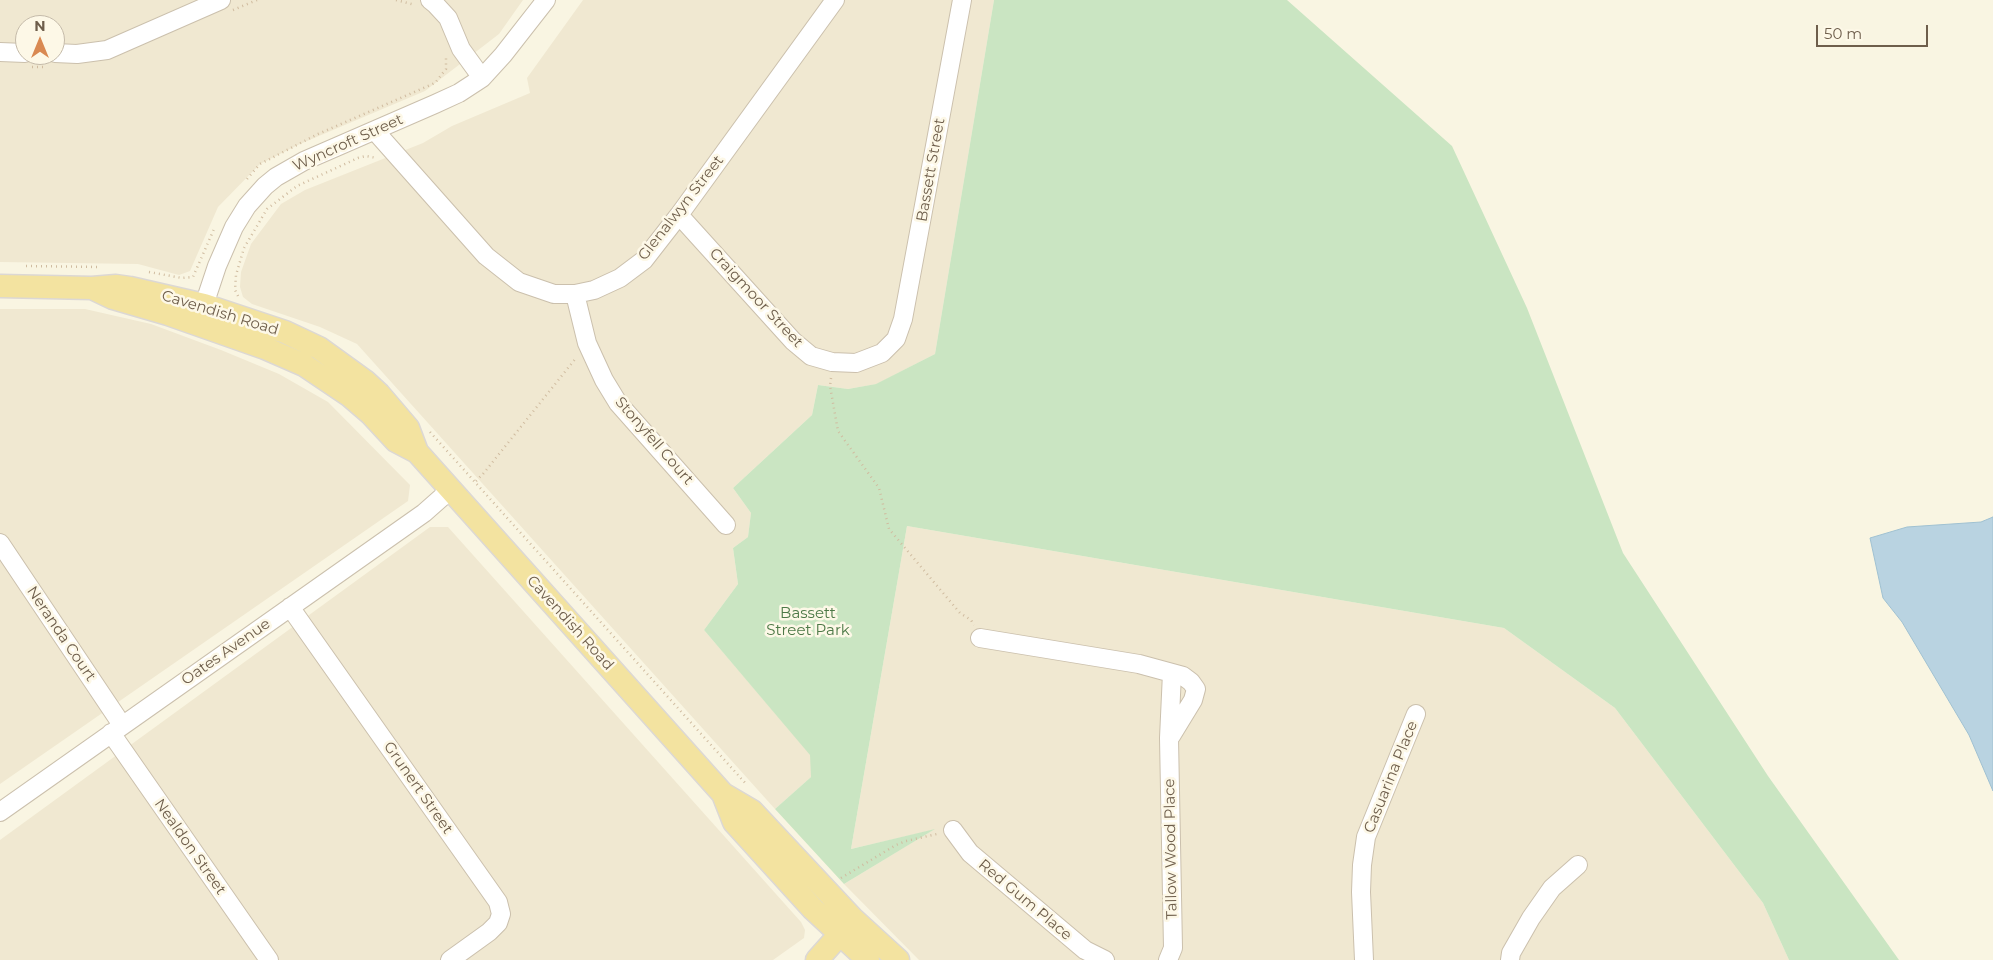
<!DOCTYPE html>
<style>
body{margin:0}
#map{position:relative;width:1993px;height:960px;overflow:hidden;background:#f9f5e2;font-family:Montserrat,sans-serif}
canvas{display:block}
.north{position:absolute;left:15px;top:15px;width:50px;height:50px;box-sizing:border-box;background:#fdf8e7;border:1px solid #c4baa9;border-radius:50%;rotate:0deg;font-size:14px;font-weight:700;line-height:20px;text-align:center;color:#6e5e4b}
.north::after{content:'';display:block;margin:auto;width:18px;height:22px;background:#d98952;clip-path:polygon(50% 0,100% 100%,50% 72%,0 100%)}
.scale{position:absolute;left:1816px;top:25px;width:112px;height:22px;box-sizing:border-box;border:2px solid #6e5e4b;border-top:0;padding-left:6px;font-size:15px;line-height:18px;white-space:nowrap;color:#6e5e4b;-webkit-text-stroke:4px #fdf8e7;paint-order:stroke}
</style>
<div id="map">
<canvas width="1993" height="960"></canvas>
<div class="north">N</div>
<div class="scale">50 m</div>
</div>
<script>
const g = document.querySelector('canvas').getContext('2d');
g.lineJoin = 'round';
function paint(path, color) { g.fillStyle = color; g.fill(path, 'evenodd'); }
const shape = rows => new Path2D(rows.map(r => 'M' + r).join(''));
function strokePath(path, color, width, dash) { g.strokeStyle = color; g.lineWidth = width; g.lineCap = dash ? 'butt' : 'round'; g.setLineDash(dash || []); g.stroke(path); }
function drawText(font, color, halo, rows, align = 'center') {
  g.font = font + ' Montserrat,sans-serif'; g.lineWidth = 5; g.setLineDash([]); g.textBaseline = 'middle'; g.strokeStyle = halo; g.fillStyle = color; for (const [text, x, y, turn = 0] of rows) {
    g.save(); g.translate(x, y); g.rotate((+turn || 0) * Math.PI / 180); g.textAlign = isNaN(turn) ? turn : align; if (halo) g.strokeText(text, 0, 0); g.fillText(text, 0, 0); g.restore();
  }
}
paint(shape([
 [0,0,523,0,499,34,425,91,300,144,260,164,218,207,190,271,179,275,138,264,0,262],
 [25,25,55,25,55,55,25,55],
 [583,0,994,0,935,354,877,384,848,389,818,385,812,415,733,488,751,513,748,537,733,548,738,584,704,630,811,755,811,777,775,809,357,344,320,327,252,304,243,297,240,287,241,272,251,244,281,204,305,190,423,143,452,126,530,93,527,78],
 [0,309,85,309,151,324,221,350,279,374,328,402,410,485,408,501,0,784],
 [907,526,1504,628,1615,708,1763,903,1789,960,919,960,844,884,933,830,851,849],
 [430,527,448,527,801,922,805,930,804,938,773,960,0,960,0,840]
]), '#f0e8d1');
paint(shape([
 [994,0,1287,0,1452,146,1527,308,1623,553,1768,776,1899,960,1789,960,1763,903,1615,708,1504,628,907,526,851,849,935,829,844,884,775,809,811,777,810,755,704,630,738,584,733,548,748,537,751,513,733,488,812,415,818,385,848,389,876,384,935,354]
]), '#cae5c2');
const water = shape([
 [1993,517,1993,791,1969,735,1902,622,1883,598,1870,538,1907,527,1981,522,1993,517]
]);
paint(water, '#b9d3e1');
strokePath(water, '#a0c1d1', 1);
const minor = shape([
 [430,0,435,4,448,18,461,49,482,78],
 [0,52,25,53],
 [55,53,77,54,107,50,221,0],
 [375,131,486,256,519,282,554,294,575,294,594,290,620,278,644,260,679,215,835,0],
 [679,215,793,341,811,356,832,362,856,363,882,353,896,339,903,319,962,0],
 [575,294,587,343,604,380,618,403,726,525],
 [200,317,217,266,234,227,247,206,265,186,276,177,304,161,435,104,459,93,482,78,503,55,546,0],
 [0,543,122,725],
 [290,607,498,902,501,914,498,923,489,932,450,960],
 [980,638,1139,664,1183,676,1191,682,1196,689,1193,700,1171,736],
 [111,733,269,960],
 [0,812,424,513,450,490],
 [953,830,970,853,1085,950,1105,960],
 [1168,960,1173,948,1169,738,1172,673],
 [1364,960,1361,892,1362,865,1366,837,1416,714],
 [1510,960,1511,953,1531,918,1552,888,1578,865]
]);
const major = shape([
 [0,286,92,288,116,286,130,288,204,305,285,332,319,348,366,382,379,394,408,428,417,452],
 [92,288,113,298,168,314,265,348,304,365,350,396,371,414,396,441,417,452,723,794,734,822,813,909,868,960],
 [723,794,752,811,853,919,898,960],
 [817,960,849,924]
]);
strokePath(minor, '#cbc0ad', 20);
strokePath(major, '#dcd8d4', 25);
strokePath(shape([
 [396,0,415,5],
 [233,10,257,0],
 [32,67,46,67],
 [247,179,260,164,318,134,435,83,446,69,446,58],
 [26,266,101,267],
 [149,272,182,278,193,277,214,229],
 [238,296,235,290,236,275,244,248,267,209,297,186,358,158,366,156,377,158],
 [831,378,830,386,838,431,879,488,889,529,960,613,971,620,974,625],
 [430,432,747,785],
 [476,481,483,474,576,358],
 [841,878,896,845,906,841,937,834]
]), '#d0bca0', 2.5, [1, 4]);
strokePath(minor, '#fff', 18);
strokePath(major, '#f3e3a0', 22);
drawText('15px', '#6e5e4b', '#fdf8e7', [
 ["Wyncroft Street",348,143,-24],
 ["Bassett Street",931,170,-80],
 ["Glenalwyn Street",681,208,-52],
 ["Craigmoor Street",756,298,47],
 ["Cavendish Road",220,313,17],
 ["Stonyfell Court",654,441,49],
 ["Cavendish Road",570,623,48],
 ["Neranda Court",61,634,56],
 ["Oates Avenue",226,652,-35],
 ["Casuarina Place",1391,777,-68],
 ["Grunert Street",418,788,55],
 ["Nealdon Street",190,847,55],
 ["Tallow Wood Place",1171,849,-91],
 ["Red Gum Place",1025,900,40]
]);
drawText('15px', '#4d7947', '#fdf8e7', [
 ["Bassett",808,614],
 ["Street Park",808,631]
]);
</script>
